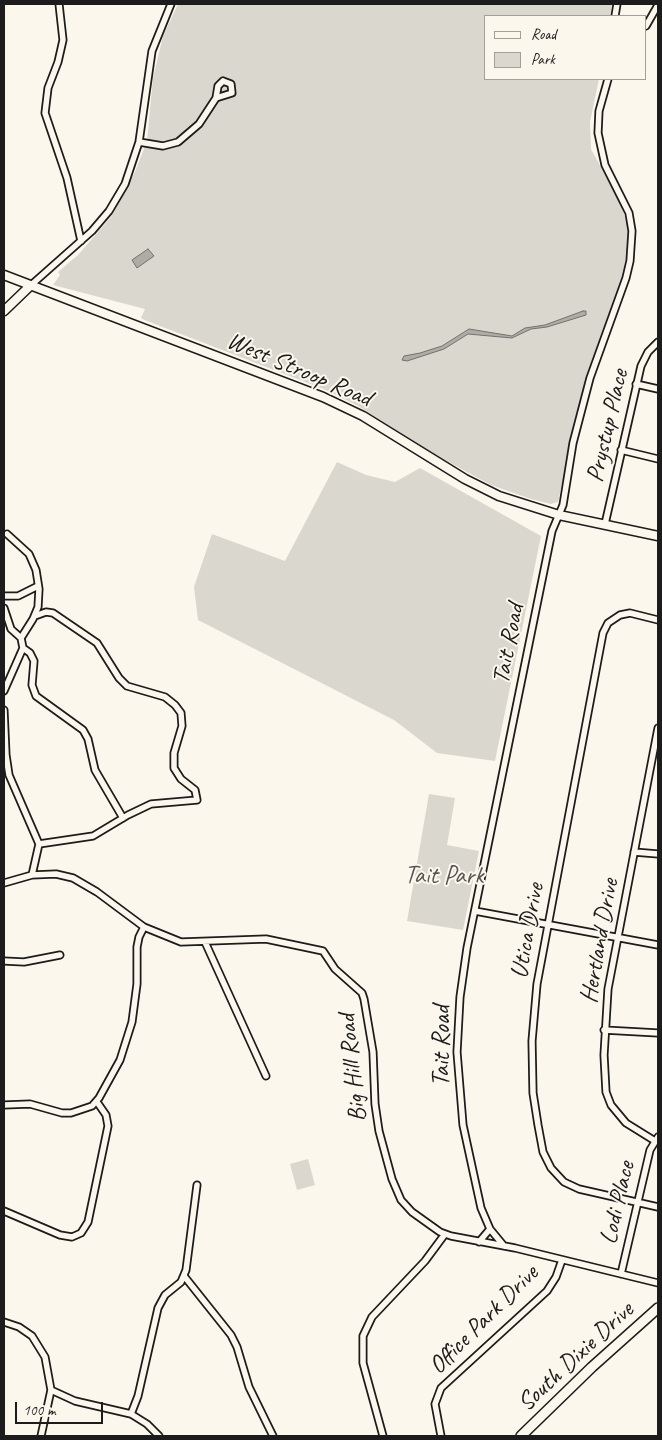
<!DOCTYPE html>
<style>
body{margin:0}
#map{position:relative;width:662px;height:1440px;overflow:hidden;background:#fbf7ec;font-family:Caveat,sans-serif}
canvas{display:block}
.frame{position:absolute;inset:0;border:5px solid #1c1c1c;pointer-events:none}
.legend{position:absolute;left:484px;top:15px;width:162px;height:65px;box-sizing:border-box;background:#fbf7ec;border:1px solid #a29f99;margin:0;padding:6px 9px;list-style:none;font-size:15px;color:#1c1c1c}
.legend li{display:flex;align-items:center;gap:10px;height:25px}
.legend b{width:25px;border:1px solid #a29f99}
.scale{position:absolute;left:15px;top:1402px;width:88px;height:22px;box-sizing:border-box;border:2px solid #1c1c1c;border-top:0;padding-left:6px;font-size:15px;line-height:18px;white-space:nowrap;color:#1c1c1c;-webkit-text-stroke:4px #fbf7ec;paint-order:stroke}
</style>
<div id="map">
<canvas width="662" height="1440"></canvas>
<div class="frame"></div>
<ul class="legend">
<li><b style="height:6px;background:#fbf7ec"></b>Road</li>
<li><b style="height:14px;background:#dad7ce"></b>Park</li>
</ul>
<div class="scale">100 m</div>
</div>
<script>
const g = document.querySelector('canvas').getContext('2d');
g.lineJoin = 'round';
function paint(path, color) { g.fillStyle = color; g.fill(path, 'evenodd'); }
const shape = rows => new Path2D(rows.map(r => 'M' + r).join(''));
function strokePath(path, color, width, dash) { g.strokeStyle = color; g.lineWidth = width; g.lineCap = dash ? 'butt' : 'round'; g.setLineDash(dash || []); g.stroke(path); }
function drawText(font, color, halo, rows, align = 'center') {
  g.font = font + ' Caveat,sans-serif'; g.lineWidth = 4; g.setLineDash([]); g.textBaseline = 'middle'; g.strokeStyle = halo; g.fillStyle = color; for (const [text, x, y, turn = 0] of rows) {
    g.save(); g.translate(x, y); g.rotate((+turn || 0) * Math.PI / 180); g.textAlign = isNaN(turn) ? turn : align; if (halo) g.strokeText(text, 0, 0); g.fillText(text, 0, 0); g.restore();
  }
}
paint(shape([
 [178,4,612,4,610,16,486,16,486,79,599,79,590,122,591,149,619,200,628,226,628,253,625,273,580,402,558,502,551,504,531,499,491,485,443,459,358,406,326,390,147,321,141,318,145,309,53,285,60,275,58,272,78,255,111,217,135,172,147,141,153,78,163,36],
 [337,462,366,475,395,482,420,468,541,536,495,761,437,753,394,720,198,620,194,587,212,534,285,561],
 [429,794,455,798,447,845,479,851,463,930,407,921],
 [308,1159,315,1185,297,1190,290,1164]
]), '#dad7ce');
const water = shape([
 [148,249,154,256,137,268,132,260,148,249],
 [583,311,586,311,586,315,547,327,531,329,512,338,468,334,444,349,407,361,402,360,404,356,420,353,442,346,469,329,512,336,525,328,545,325,583,311]
]);
paint(water, '#afaca5');
strokePath(water, '#74726e', 1);
const street = shape([
 [59,4,63,40,58,62,48,88,45,113,67,178,81,241],
 [615,16,617,4],
 [646,26,658,5],
 [223,81,231,84,232,93,216,98,218,86,223,81],
 [139,142,163,146,178,142,199,124,216,98],
 [30,286,92,231,109,211,125,184,139,142,152,51,171,4],
 [636,384,658,389],
 [621,450,658,459],
 [605,524,641,366,648,352,658,342],
 [7,534,29,554,36,570,39,589,38,607,33,619,21,638],
 [4,596,18,596,38,586],
 [4,608,11,629,21,638],
 [35,616,46,612,53,613,97,643,119,678,127,686,165,697,175,705,181,713,182,726,174,753,174,768,181,779,195,790,197,800,151,804,128,815,93,836,39,844],
 [658,620,630,613,620,615,608,623,603,633,537,984,532,1041,533,1093,538,1125,543,1152,551,1168,564,1182,579,1189,658,1207],
 [21,638,23,648,30,653,34,661,32,685,36,696,83,730,88,739,95,770,123,818],
 [4,691,23,648],
 [4,710,6,755,9,775,39,844,32,875],
 [634,852,658,854],
 [4,883,32,875,56,874,73,878,97,892,144,927,181,942,266,939,323,951,335,969,362,993,364,999,373,1052,375,1104,379,1131,392,1179,401,1200,412,1212,440,1232,451,1236,515,1248,658,1283],
 [475,911,658,945],
 [205,942,266,1076],
 [4,961,24,962,60,955],
 [604,1030,658,1033],
 [4,1105,30,1104,62,1113,71,1113,92,1106,99,1098,120,1060,132,1022,137,984,137,947,139,937,144,927],
 [655,1141,626,1123,611,1105,606,1092,604,1055,608,989,658,728],
 [4,1211,60,1235,72,1237,81,1233,88,1222,108,1126,106,1115,97,1102],
 [479,1242,490,1229],
 [504,1246,490,1229,481,1208,463,1125,457,1052,460,997,467,948,552,531,563,505,573,443,590,378,626,278,630,261,632,231,629,213,605,165,598,133,599,111,608,79],
 [621,1274,650,1150,658,1137],
 [184,1276,231,1335,237,1347,249,1387,273,1436],
 [4,1322,19,1327,32,1336,45,1357,51,1390,41,1436],
 [51,1390,75,1401,131,1414,147,1424,159,1436],
 [131,1414,138,1396,158,1308,165,1295,181,1282,186,1270,197,1185],
 [383,1436,363,1363,363,1336,372,1317,425,1261,445,1234],
 [441,1436,435,1404,441,1388,547,1291,556,1277,562,1260]
]);
const secondary = shape([
 [4,275,323,397,363,416,465,479,499,496,559,515,658,536],
 [4,311,30,286]
]);
const primary = shape([
 [521,1436,592,1367,658,1308]
]);
strokePath(street, '#1c1c1c', 9);
strokePath(secondary, '#1c1c1c', 11);
strokePath(primary, '#1c1c1c', 12);
strokePath(street, '#fbf7ec', 5.5);
strokePath(secondary, '#fbf7ec', 8);
strokePath(primary, '#fbf7ec', 9);
drawText('25px', '#1c1c1c', '#fbf7ec', [
 ["West Stroop Road",299,370,23],
 ["Prystup Place",608,426,-77],
 ["Tait Road",509,644,-79],
 ["Utica Drive",528,931,-80],
 ["Hertland Drive",600,941,-80],
 ["Tait Road",442,1046,-90],
 ["Big Hill Road",353,1068,-96],
 ["Lodi Place",618,1203,-77],
 ["Office Park Drive",484,1320,-45],
 ["South Dixie Drive",576,1357,-43]
]);
drawText('25px', '#555451', '#fbf7ec', [
 ["Tait Park",444,876]
]);
</script>
